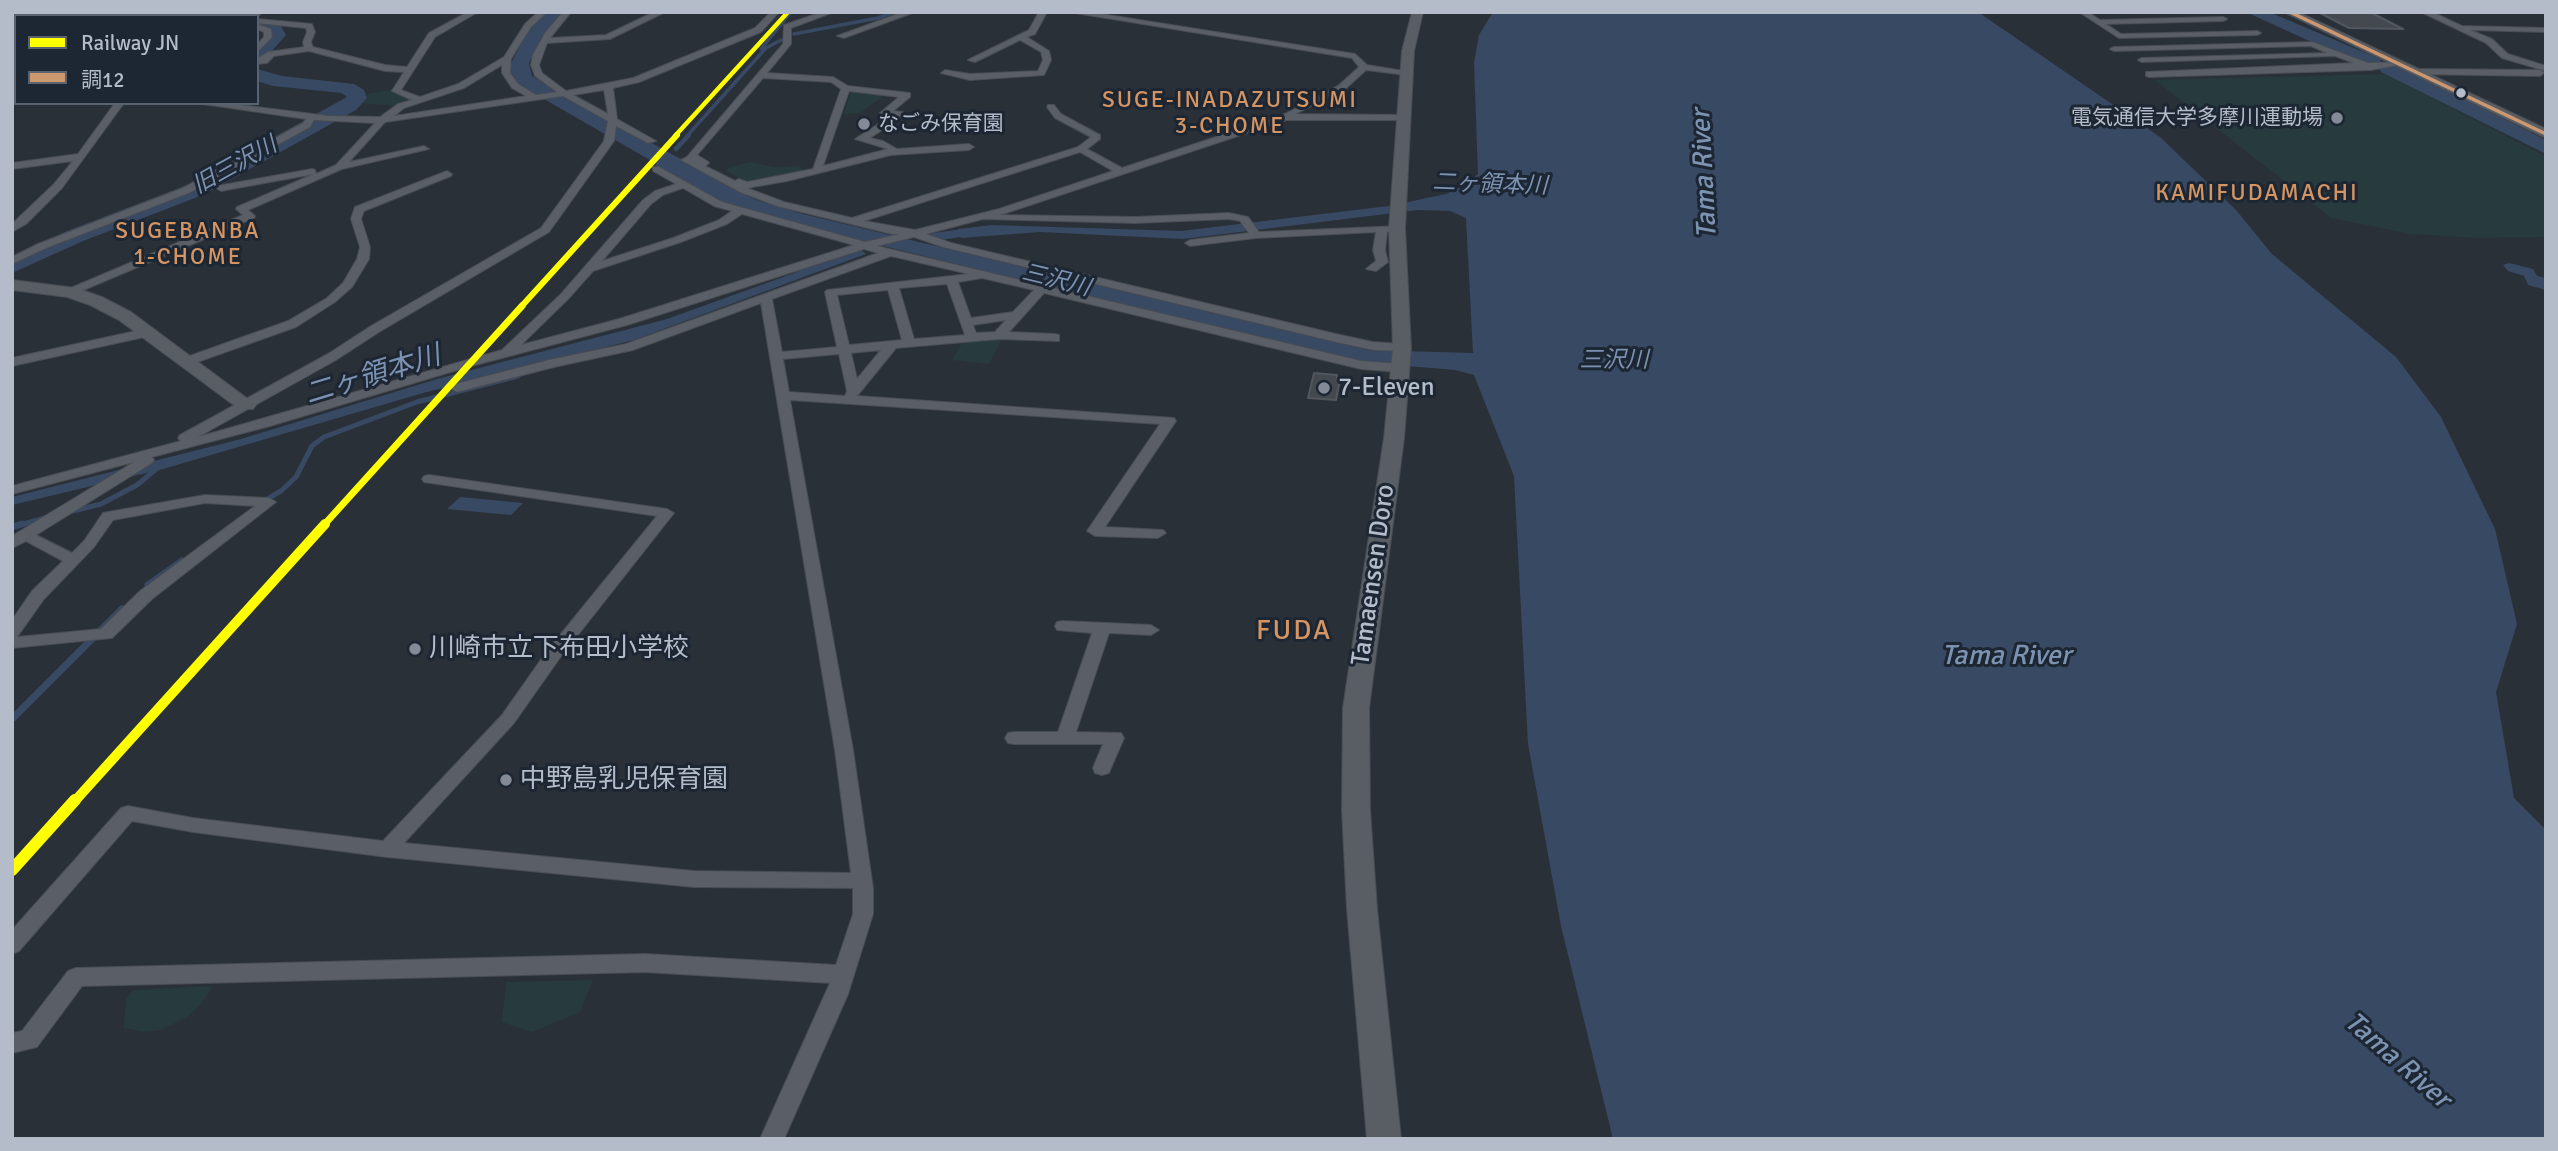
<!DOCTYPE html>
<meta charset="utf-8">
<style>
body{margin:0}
#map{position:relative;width:2558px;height:1151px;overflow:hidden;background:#2a3038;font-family:Signika,"Noto Sans JP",sans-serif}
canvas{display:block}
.frame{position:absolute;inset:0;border:14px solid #b4bcc9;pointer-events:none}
.legend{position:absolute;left:14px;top:14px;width:245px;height:91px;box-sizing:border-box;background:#1d2633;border:2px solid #59626f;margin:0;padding:9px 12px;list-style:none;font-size:21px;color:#b4bcc9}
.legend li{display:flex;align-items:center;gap:14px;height:35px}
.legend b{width:35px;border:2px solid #59626f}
</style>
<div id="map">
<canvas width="2558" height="1151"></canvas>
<div class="frame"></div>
<ul class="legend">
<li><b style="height:9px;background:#ff0"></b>Railway JN</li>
<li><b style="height:9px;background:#cd976f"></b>調12</li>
</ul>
</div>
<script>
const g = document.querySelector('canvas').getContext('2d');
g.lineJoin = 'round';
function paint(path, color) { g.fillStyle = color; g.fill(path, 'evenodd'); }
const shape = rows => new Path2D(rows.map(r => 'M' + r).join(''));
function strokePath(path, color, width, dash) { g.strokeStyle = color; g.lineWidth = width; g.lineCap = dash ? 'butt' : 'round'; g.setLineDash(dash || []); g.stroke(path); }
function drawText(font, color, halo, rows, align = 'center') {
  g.font = font + ' Signika,"Noto Sans JP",sans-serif'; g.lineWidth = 6; g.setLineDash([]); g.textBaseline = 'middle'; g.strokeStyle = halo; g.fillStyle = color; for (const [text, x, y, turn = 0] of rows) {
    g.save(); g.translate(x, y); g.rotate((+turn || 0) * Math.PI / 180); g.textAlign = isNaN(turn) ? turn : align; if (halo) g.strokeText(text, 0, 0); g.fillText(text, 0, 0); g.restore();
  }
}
paint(shape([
 [2385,74,2546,156,2546,237,2479,238,2411,234,2331,218,2155,80],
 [393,89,392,92,413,100,395,106,362,103,368,94],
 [851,90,887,94,860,113,844,114],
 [750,162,774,167,800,166,804,171,744,181,727,171,728,168],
 [1002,339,989,364,952,360,963,341],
 [593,980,580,1012,532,1032,502,1022,506,982],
 [213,986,201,1004,187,1017,161,1030,145,1032,124,1028,126,999,133,990]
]), '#273a3e');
paint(shape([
 [1493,12,1978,12,2160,137,2236,210,2272,254,2396,357,2441,417,2495,529,2517,624,2496,692,2514,798,2546,830,2546,1139,1613,1139,1561,926,1528,744,1514,476,1474,375,1455,370,1349,361,827,232,722,202,655,165,667,155,754,199,803,214,1367,350,1473,353,1466,218,1450,211,1418,210,1183,239,1040,232,961,238,958,229,992,225,1181,231,1389,206,1446,194,1465,185,1478,174,1474,63,1479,35],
 [861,250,866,254,634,340,423,393,163,469,12,505,12,497,241,439,437,379,667,319,797,272,794,271],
 [2509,263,2533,269,2537,276,2546,278,2546,290,2528,285,2524,276,2508,271,2503,265],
 [460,497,523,503,511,515,447,509]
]), '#384963');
strokePath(shape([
 [12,25,16,25],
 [794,34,878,18,894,12],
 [761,49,791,12],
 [687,136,766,48,781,40]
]), '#384963', 3.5);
strokePath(shape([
 [676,149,689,135]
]), '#384963', 4.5);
strokePath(shape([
 [264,501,281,491,296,477,312,446,324,437,417,402,518,376],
 [69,512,101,504,137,485,161,465],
 [16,526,45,518]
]), '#384963', 5);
strokePath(shape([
 [12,527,22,524],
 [148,585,182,561],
 [12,719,122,609]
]), '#384963', 7);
paint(shape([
 [985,226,990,227,990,233,933,241,926,237,933,233,985,226]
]), '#384963');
paint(shape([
 [43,12,152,12,149,16,46,16,43,12],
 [223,12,241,12,242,14,225,16,223,12],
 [546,12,563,12,543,36,529,63,532,76,711,176,714,181,711,186,695,186,518,84,511,73,511,63,526,34,546,12],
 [2246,12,2269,12,2380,59,2381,64,2395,64,2546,140,2546,154,2381,72,2379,67,2366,67,2246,12],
 [257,19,280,24,286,35,263,61,257,62,257,46,268,34,257,29,257,19],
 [257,69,282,76,354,84,364,90,367,98,356,110,203,195,83,241,12,273,12,256,67,231,187,185,347,97,342,93,273,86,257,81,257,69]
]), '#384963');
const building = shape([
 [2318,12,2370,12,2403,29,2349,28,2318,12],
 [1314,373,1337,375,1337,379,1340,379,1336,400,1308,398,1314,373]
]);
paint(building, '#444950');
strokePath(building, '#52575f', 2);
const street = shape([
 [468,12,478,12,435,37,401,90,420,97,458,84,504,57,525,24,538,12,547,12,531,27,517,49,511,59,510,73,518,84,536,95,557,92,535,76,531,65,533,55,545,33,563,12,571,12,550,38,606,35,654,12,665,12,610,39,547,43,539,65,542,73,566,91,633,78,755,28,771,12,779,12,761,32,639,82,613,88,617,119,656,141,648,143,616,126,614,141,549,232,379,332,336,360,198,437,502,350,561,294,643,200,655,191,676,184,653,171,653,167,659,167,722,202,865,242,900,234,892,234,777,206,740,192,681,160,687,157,783,44,784,25,822,12,834,12,791,28,791,44,767,73,833,77,848,86,910,93,910,97,893,111,903,112,903,116,870,138,883,141,897,149,969,144,974,147,969,150,891,155,787,181,747,188,784,202,852,218,1078,147,1091,137,1055,118,1047,107,1048,105,1054,105,1061,114,1100,135,1100,139,1087,149,1122,168,1283,115,1338,86,1359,67,1352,58,1069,12,1089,12,1355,54,1367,65,1410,72,1406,75,1366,70,1344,90,1295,114,1404,115,1407,116,1407,120,1286,120,1000,215,1135,217,1229,213,1248,217,1259,232,1401,226,1401,230,1387,232,1385,250,1388,262,1376,271,1366,269,1376,261,1373,250,1376,232,1256,238,1190,246,1185,243,1190,240,1249,233,1240,221,1229,219,1135,223,983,219,926,234,951,243,1336,334,1373,342,1402,344,1406,345,1406,351,1373,350,1336,342,943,247,914,237,877,246,1361,361,1400,364,1406,368,1400,372,1361,369,1044,293,1009,332,1055,334,1059,335,1059,341,999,339,896,348,857,396,1174,418,1176,421,1105,527,1163,530,1166,533,1158,538,1095,536,1087,531,1160,424,790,400,853,750,873,888,873,914,848,994,784,1139,760,1139,830,983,645,972,82,986,37,1047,12,1053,12,1033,22,1031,68,971,76,968,645,954,836,965,853,914,853,888,694,887,387,857,193,832,132,821,19,951,12,954,12,930,121,808,128,806,193,818,383,841,502,715,547,651,657,516,424,482,422,479,424,476,429,475,667,509,674,513,559,659,514,723,404,843,694,871,851,873,835,750,761,303,633,350,554,367,457,392,450,388,452,385,549,360,626,344,878,253,864,249,627,325,464,368,270,426,152,457,154,460,152,463,36,535,72,553,84,541,103,513,108,512,205,495,269,498,276,502,152,599,112,638,12,648,12,620,32,591,63,561,26,541,12,548,12,536,134,462,12,494,12,486,181,441,178,438,180,435,328,354,371,326,541,228,604,141,608,121,563,96,385,122,349,162,424,146,429,149,342,169,248,210,255,216,254,218,74,294,66,294,66,290,243,215,236,209,237,207,314,174,221,191,216,188,217,186,312,169,315,170,316,174,336,165,375,123,314,120,310,127,191,192,46,248,12,264,12,257,38,244,183,188,303,123,306,119,196,103,224,103,329,116,380,117,398,104,412,100,392,91,404,72,385,71,309,51,274,56,267,63,257,64,257,59,268,52,304,47,303,42,307,32,306,28,257,23,257,19,312,24,315,32,311,42,313,47,385,65,407,67,429,33,468,12],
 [502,65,502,73,512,88,526,96,394,116,404,108,464,88,502,65],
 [763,78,831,82,841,89,813,169,747,182,739,179,735,181,705,166,709,163,707,161,697,155,763,78],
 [604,90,608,114,573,95,604,90],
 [849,91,899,97,880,113,891,116,855,139,888,149,823,166,849,91],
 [1080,152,1113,171,999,209,915,230,864,221,1080,152],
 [683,188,714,206,732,211,719,220,673,238,602,261,651,204,663,195,683,188],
 [742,214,854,245,619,319,521,345,569,298,593,271,681,242,727,224,742,214],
 [891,256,969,274,827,290,825,292,837,347,782,352,772,299,891,256],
 [982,278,1034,290,1013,312,971,318,958,282,982,278],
 [947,284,965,335,914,339,899,288,947,284],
 [888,290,902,340,849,345,837,295,888,290],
 [1006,320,995,332,976,333,973,325,1006,320],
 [881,350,857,379,851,353,881,350],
 [839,354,847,391,845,396,789,392,783,359,839,354],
 [205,503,255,506,140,591,101,629,17,637,44,599,94,547,113,520,205,503],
 [903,12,915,12,844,38,837,36,903,12],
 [1039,12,1047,12,1035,34,1027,37,1049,51,1051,60,1044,75,970,80,941,73,945,70,970,74,1038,71,1043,60,1041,52,1020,40,975,62,968,60,1029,30,1039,12],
 [2079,12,2088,12,2100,20,2223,17,2227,19,2223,21,2106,24,2121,34,2257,31,2261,33,2257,35,2119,38,2079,12],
 [2421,12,2432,12,2462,26,2546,28,2546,32,2470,30,2492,39,2508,54,2546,66,2546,71,2502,58,2486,43,2421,12],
 [257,24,271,29,272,37,257,52,257,45,264,37,264,32,257,29,257,24],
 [2312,42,2368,63,2400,62,2404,64,2371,70,2149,77,2146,76,2146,72,2354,63,2335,56,2142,62,2138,60,2142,58,2327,53,2311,46,2114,51,2110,49,2114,47,2312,42],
 [12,62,16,62,16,66,12,66,12,62],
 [2417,69,2540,70,2544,73,2540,76,2414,74,2413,72,2417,69],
 [115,103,124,103,62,188,26,224,12,232,12,224,54,184,73,161,12,169,12,163,78,154,115,103],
 [447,171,452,174,451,176,364,211,361,219,370,247,369,259,352,287,335,302,296,327,189,365,181,365,181,359,288,321,327,298,343,283,357,259,360,247,351,219,355,207,447,171],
 [145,329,149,330,149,336,12,366,12,358,145,329],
 [1063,621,1151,625,1159,630,1151,635,1109,633,1076,732,1121,733,1124,738,1111,768,1109,773,1102,775,1095,773,1093,768,1103,744,1014,744,1008,743,1005,738,1008,733,1014,732,1058,732,1092,633,1057,630,1055,626,1057,622,1063,621]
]);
const secondary = shape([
 [1412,12,1423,12,1414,51,1405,228,1411,348,1404,438,1369,708,1370,810,1377,909,1401,1139,1367,1139,1347,909,1342,810,1343,708,1384,438,1393,348,1389,228,1402,51,1412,12],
 [2284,12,2298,12,2546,129,2546,138,2284,12],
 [12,82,16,82,16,90,12,90,12,82],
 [12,280,76,288,102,297,131,312,256,405,253,409,239,409,119,320,90,305,67,297,12,290,12,280]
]);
const primary = shape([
 [263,12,257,16,241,16,245,12,263,12],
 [16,86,16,94,12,95,12,87,16,86]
]);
strokePath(street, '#484c53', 2);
strokePath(secondary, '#484c53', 2);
strokePath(primary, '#484c55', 3);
paint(street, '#5a5e66');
paint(secondary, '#595d64');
paint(primary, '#5c6168');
strokePath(shape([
 [2290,12,2546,134]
]), '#cd976f', 3.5);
strokePath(shape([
 [675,136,788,12]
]), '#ff0', 4.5);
strokePath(shape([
 [520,308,677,135]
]), '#ff0', 6);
strokePath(shape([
 [323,526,522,306]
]), '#ff0', 7);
strokePath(shape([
 [74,802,325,524]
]), '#ff0', 10);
strokePath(shape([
 [12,870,75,800]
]), '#ff0', 12);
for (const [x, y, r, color] of [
 [2461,93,6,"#b4bcc9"],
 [2337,118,7,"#848b96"],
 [864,124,7,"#848b96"],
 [1324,388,7,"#848b96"],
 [415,649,7,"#848b96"],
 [506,780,7,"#848b96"]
]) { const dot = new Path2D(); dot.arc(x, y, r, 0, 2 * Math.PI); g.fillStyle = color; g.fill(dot); strokePath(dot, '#1d2633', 2.5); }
drawText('21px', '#b4bcc9', '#1d2633', [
 ["電気通信大学多摩川運動場",2323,118],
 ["なごみ保育園",878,124,"left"]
], 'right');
g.letterSpacing = '2px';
drawText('23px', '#d59563', '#1d2633', [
 ["SUGE-INADAZUTSUMI",1230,101],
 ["3-CHOME",1230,127],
 ["KAMIFUDAMACHI",2257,194],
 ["SUGEBANBA",188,232],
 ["1-CHOME",188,258]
]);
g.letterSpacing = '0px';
drawText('italic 23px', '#7c92b1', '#1d2633', [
 ["旧三沢川",235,166,-29],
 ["二ヶ領本川",1490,185,2],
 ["三沢川",1056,281,14],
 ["三沢川",1614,361]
]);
drawText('26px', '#b4bcc9', '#1d2633', [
 ["7-Eleven",1338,388],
 ["川崎市立下布田小学校",429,649],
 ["中野島乳児保育園",520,780]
], 'left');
drawText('26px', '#b4bcc9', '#1d2633', [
 ["Tamaensen Doro",1374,575,-82]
]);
drawText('italic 28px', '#7c92b1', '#1d2633', [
 ["Tama River",1705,174,-93],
 ["二ヶ領本川",373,376,-17],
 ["Tama River",2006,657],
 ["Tama River",2397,1061,41]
]);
g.letterSpacing = '2px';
drawText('28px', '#d59563', '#1d2633', [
 ["FUDA",1294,632]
]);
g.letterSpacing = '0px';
</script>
